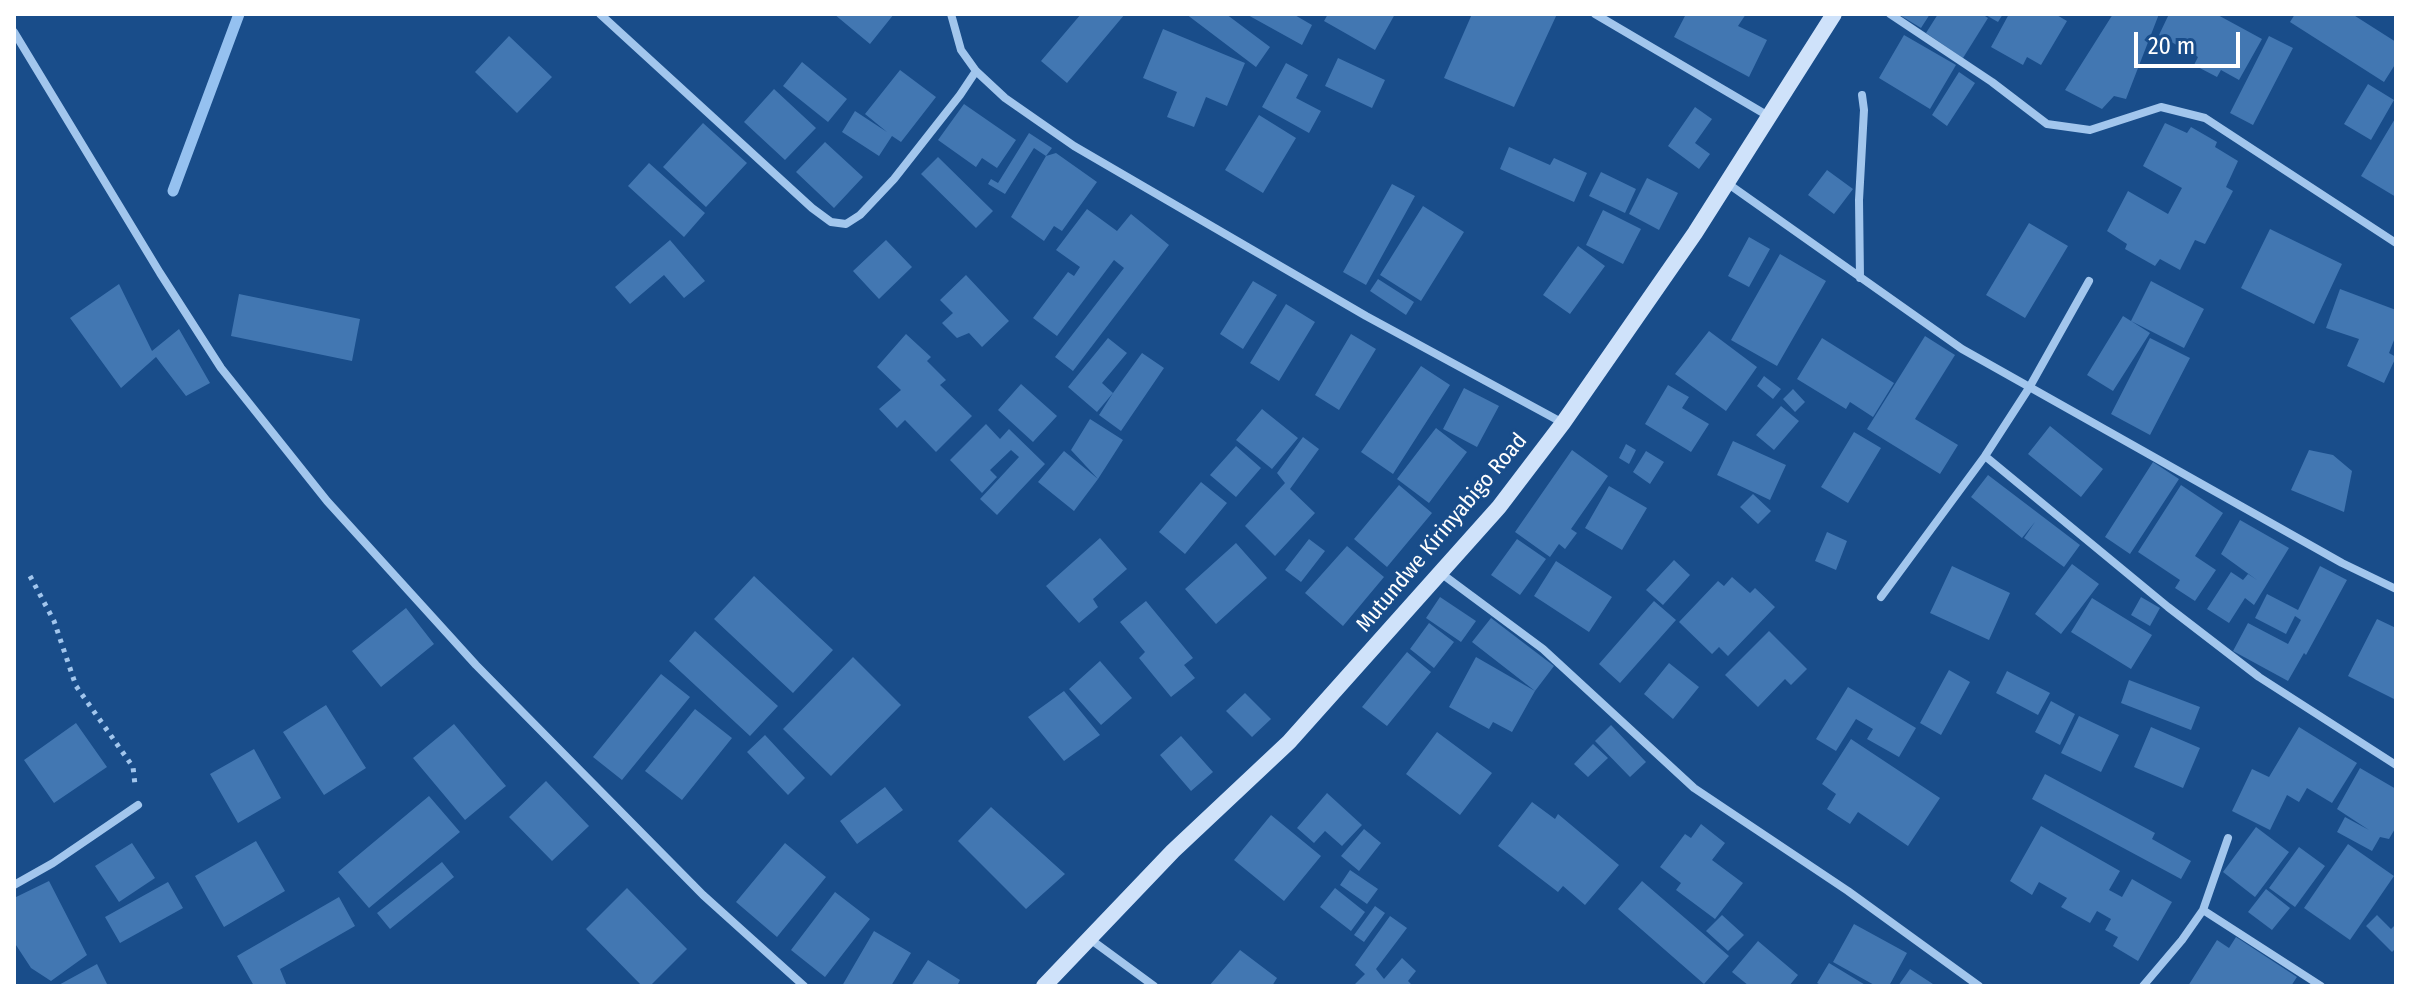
<!DOCTYPE html>
<style>
body{margin:0}
#map{position:relative;width:2410px;height:1000px;overflow:hidden;background:#194d8a;font-family:"Fira Sans Condensed",sans-serif}
canvas{display:block}
.frame{position:absolute;inset:0;border:16px solid #fff;pointer-events:none}
.scale{position:absolute;left:2134px;top:32px;width:106px;height:36px;box-sizing:border-box;border:4px solid #fff;border-top:0;padding-left:10px;font-size:24px;line-height:28px;white-space:nowrap;color:#fff;-webkit-text-stroke:6px #194d8a;paint-order:stroke}
</style>
<div id="map">
<canvas width="2410" height="1000"></canvas>
<div class="frame"></div>
<div class="scale">20 m</div>
</div>
<script>
const g = document.querySelector('canvas').getContext('2d');
g.lineJoin = 'round';
const shape = rows => new Path2D(rows.map(r => 'M' + r).join(''));
function strokePath(path, color, width, dash) { g.strokeStyle = color; g.lineWidth = width; g.lineCap = dash ? 'butt' : 'round'; g.setLineDash(dash || []); g.stroke(path); }
function paint(path, color) { g.fillStyle = color; g.fill(path, 'evenodd'); }
function drawText(font, color, halo, rows, align = 'center') {
  g.font = font + ' "Fira Sans Condensed",sans-serif'; g.lineWidth = 6; g.setLineDash([]); g.textBaseline = 'middle'; g.strokeStyle = halo; g.fillStyle = color; for (const [text, x, y, turn = 0] of rows) {
    g.save(); g.translate(x, y); g.rotate((+turn || 0) * Math.PI / 180); g.textAlign = isNaN(turn) ? turn : align; if (halo) g.strokeText(text, 0, 0); g.fillText(text, 0, 0); g.restore();
  }
}
strokePath(shape([
 [173,191,239,14]
]), '#95c1f0', 11);
paint(shape([
 [834,14,894,14,870,44],
 [1081,14,1125,14,1067,83,1041,61],
 [1186,14,1226,14,1270,47,1256,67],
 [1246,14,1293,14,1312,25,1302,45],
 [1328,14,1395,14,1375,50,1324,21],
 [1472,14,1557,14,1514,107,1444,78],
 [1686,14,1746,14,1738,26,1767,40,1749,77,1674,37],
 [1898,14,1930,14,1921,28],
 [1938,14,1982,14,1988,18,1963,58,1926,33],
 [1984,14,2003,14,1998,22],
 [2009,14,2055,14,2067,21,2041,65,2027,57,2023,65,1991,47],
 [2113,14,2159,14,2126,99,2114,96,2102,109,2065,90],
 [2169,14,2216,14,2262,39,2239,80,2221,70,2217,77,2194,65,2198,57,2159,35],
 [2295,14,2352,14,2396,42,2396,63,2384,82,2290,22],
 [1163,29,1245,63,1227,106,1206,97,1194,127,1167,117,1177,92,1143,78],
 [1904,35,1956,65,1930,109,1879,78],
 [509,36,552,77,517,113,475,72],
 [2269,36,2293,48,2253,125,2230,113],
 [1338,58,1385,80,1372,108,1325,86],
 [802,62,847,99,828,122,783,86],
 [1286,63,1308,75,1296,98,1321,111,1309,133,1262,107],
 [900,70,936,97,901,142,892,136,879,156,842,132,855,111,887,132,865,114],
 [1959,72,1975,83,1947,126,1932,115],
 [2368,84,2394,100,2371,140,2344,124],
 [774,89,816,128,785,160,744,122],
 [964,104,1016,140,997,168,982,158,976,167,938,140],
 [1695,107,1712,119,1695,143,1710,154,1699,169,1668,146],
 [1259,115,1296,138,1263,193,1225,170],
 [2396,117,2396,197,2361,176],
 [703,123,747,163,706,207,663,167],
 [2165,123,2187,133,2191,127,2217,142,2215,147,2238,161,2226,187,2233,191,2205,244,2195,240,2180,270,2160,259,2155,266,2125,249,2127,244,2107,231,2128,191,2168,214,2182,188,2143,166],
 [1029,133,1052,148,1046,156,1034,148,1005,194,988,184,991,179,998,183],
 [825,142,863,177,834,208,796,172],
 [1509,147,1550,165,1554,158,1587,173,1574,202,1500,169],
 [1056,153,1097,182,1062,231,1054,226,1044,241,1011,217,1046,156],
 [938,157,993,211,976,228,921,174],
 [649,163,705,213,684,237,628,186],
 [1827,170,1853,189,1834,214,1808,195],
 [1601,172,1636,189,1625,213,1589,196],
 [1647,178,1678,193,1659,230,1629,214],
 [1392,184,1415,196,1366,285,1343,272],
 [1423,206,1464,232,1421,301,1380,275],
 [1087,209,1117,231,1131,214,1169,245,1073,371,1055,357,1124,268,1114,260,1057,336,1033,318,1068,272,1074,276,1080,267,1056,250],
 [1603,210,1641,229,1623,264,1586,245],
 [2029,223,2068,246,2025,318,1986,295],
 [2270,229,2342,264,2314,324,2241,288],
 [1749,237,1770,249,1749,287,1728,276],
 [670,240,705,281,684,298,664,275,630,304,615,287],
 [886,240,912,267,879,299,853,271],
 [1578,246,1605,266,1570,314,1543,295],
 [1780,254,1826,281,1777,366,1731,340],
 [966,275,1009,321,982,347,969,333,957,338,942,323,953,313,940,300],
 [1378,279,1414,302,1406,315,1370,291],
 [1253,281,1277,295,1243,349,1220,334],
 [2151,281,2204,309,2184,348,2131,321,2150,333,2113,391,2087,375,2123,316,2131,321],
 [119,284,152,351,179,329,210,383,186,396,156,357,121,388,70,318],
 [2340,289,2396,310,2396,335,2389,353,2396,357,2384,383,2347,366,2359,339,2326,328],
 [239,294,360,319,352,361,231,336],
 [1286,304,1315,322,1279,381,1250,363],
 [1709,331,1757,367,1726,411,1675,374],
 [906,334,931,357,927,361,946,380,940,385,972,416,936,452,905,420,897,428,879,409,901,390,877,367],
 [1351,334,1376,349,1339,410,1315,395],
 [1925,336,1955,355,1915,419,1958,445,1940,474,1867,429],
 [1108,338,1127,353,1102,383,1113,393,1142,353,1164,368,1121,431,1099,415,1113,393,1097,412,1068,387],
 [1822,338,1894,383,1873,417,1850,402,1846,409,1797,379],
 [2150,338,2190,358,2150,435,2111,414],
 [1421,366,1450,385,1393,474,1361,452],
 [1764,376,1781,389,1773,399,1757,386],
 [1021,384,1057,416,1033,442,998,410],
 [1668,385,1689,397,1682,408,1709,424,1691,452,1645,424],
 [1464,388,1499,406,1477,447,1443,429],
 [1793,389,1805,402,1795,412,1783,399],
 [1781,406,1799,421,1774,450,1756,435],
 [1262,409,1298,438,1272,469,1236,440],
 [1090,419,1123,440,1098,479,1071,450],
 [986,424,1000,439,1009,429,1045,464,997,515,980,499,1019,457,1011,450,990,470,997,477,982,493,950,460],
 [2050,426,2103,469,2081,497,2028,454],
 [1436,428,1467,452,1429,503,1397,479],
 [1854,432,1881,448,1848,503,1821,487],
 [1303,437,1319,449,1290,489,1315,513,1275,556,1245,526,1285,483,1277,473],
 [1733,441,1786,465,1770,500,1717,475],
 [1626,444,1636,450,1629,464,1619,458],
 [1236,446,1261,468,1236,497,1210,475],
 [1572,450,1608,476,1571,529,1577,533,1565,549,1559,544,1550,557,1515,532],
 [2309,450,2333,455,2352,471,2344,512,2291,490],
 [1064,451,1098,479,1074,511,1038,482],
 [1646,451,1664,462,1650,484,1633,472],
 [2153,462,2179,479,2130,554,2105,537],
 [1988,475,2080,545,2064,567,2024,538,2035,522,2022,538,1971,497],
 [1201,482,1227,503,1185,554,1159,532],
 [1399,485,1432,513,1387,567,1354,539],
 [2181,485,2223,513,2195,556,2216,570,2195,601,2175,588,2180,580,2138,552],
 [1609,486,1647,508,1622,550,1585,528],
 [1753,494,1771,511,1758,524,1740,507],
 [2240,520,2289,548,2254,605,2245,598,2229,623,2207,609,2231,572,2243,580,2248,574,2257,580,2221,554],
 [1827,532,1847,541,1836,570,1815,561],
 [1100,538,1127,569,1093,599,1098,607,1079,623,1046,586],
 [1309,539,1325,551,1301,582,1285,570],
 [1517,539,1546,559,1520,595,1491,575],
 [1236,543,1267,578,1216,624,1185,589],
 [1347,546,1384,577,1343,626,1305,593],
 [1674,560,1690,575,1663,605,1646,590],
 [1556,561,1612,597,1589,632,1534,596],
 [2072,564,2099,584,2061,634,2035,614],
 [1952,566,2010,593,1989,640,1930,613],
 [2320,566,2347,580,2306,655,2304,653,2288,681,2233,651,2248,623,2288,644,2301,620,2295,616,2286,634,2255,618,2267,594,2298,610],
 [754,576,833,650,793,693,714,619],
 [1732,577,1750,593,1755,588,1775,607,1728,656,1719,647,1712,654,1679,622,1718,581,1724,586],
 [1440,597,1476,621,1461,642,1426,618],
 [2141,597,2160,608,2150,626,2131,615],
 [2092,598,2152,635,2131,669,2071,632],
 [1146,601,1193,658,1184,665,1195,678,1171,697,1139,658,1145,652,1120,622],
 [1654,601,1676,620,1620,683,1599,664],
 [406,608,434,644,381,687,352,651],
 [1491,618,1554,666,1535,691,1472,642],
 [2377,619,2396,628,2396,700,2348,676],
 [1429,623,1454,642,1434,668,1410,649],
 [695,631,778,706,750,736,669,661],
 [1769,631,1807,669,1791,685,1785,679,1758,707,1725,675],
 [1407,652,1431,672,1387,726,1362,707],
 [853,657,901,705,831,776,783,729],
 [1476,657,1535,691,1512,732,1493,722,1489,729,1449,707],
 [1100,661,1132,698,1101,725,1069,689],
 [1669,663,1699,687,1673,719,1644,694],
 [1949,670,1970,682,1941,735,1920,723],
 [2007,671,2050,693,2038,715,1996,693],
 [661,674,690,697,622,780,593,757],
 [2129,680,2200,707,2191,730,2121,703],
 [1848,687,1916,728,1899,757,1867,739,1873,729,1856,719,1836,751,1816,739],
 [1064,691,1100,735,1064,761,1028,717],
 [1245,693,1271,719,1252,737,1226,711],
 [2051,701,2075,714,2060,745,2035,732],
 [326,705,366,768,324,795,283,732],
 [695,709,732,738,682,800,645,771],
 [2079,716,2119,735,2101,772,2061,753],
 [76,723,107,767,54,803,24,760],
 [454,724,506,786,465,820,413,758],
 [1611,725,1646,762,1630,777,1595,741],
 [2151,727,2200,748,2183,788,2134,767],
 [2299,727,2357,763,2332,803,2307,788,2299,802,2287,795,2270,830,2232,811,2252,769,2269,777],
 [1437,732,1492,773,1460,815,1406,774],
 [765,735,805,778,788,795,747,752],
 [1181,736,1213,772,1191,791,1160,755],
 [1851,739,1940,798,1908,846,1858,812,1850,824,1827,809,1836,794,1822,784],
 [1593,744,1608,758,1588,777,1574,764],
 [254,749,281,798,238,823,210,774],
 [2360,768,2396,789,2396,827,2389,839,2380,837,2372,851,2337,832,2345,817,2369,830,2337,809],
 [2045,774,2155,833,2152,839,2191,861,2181,879,2032,799],
 [546,781,589,826,552,861,509,817],
 [885,787,903,810,857,844,840,821],
 [1327,793,1362,825,1342,846,1325,831,1314,843,1297,828],
 [429,796,460,832,369,908,338,872],
 [1532,802,1555,819,1558,814,1619,865,1585,905,1563,886,1558,892,1498,846],
 [991,807,1065,874,1026,909,958,841],
 [1271,815,1321,856,1284,901,1234,860],
 [1701,824,1725,843,1712,860,1743,883,1715,919,1676,890,1681,883,1660,867,1685,834,1691,838],
 [2041,826,2120,871,2109,890,2122,897,2132,879,2172,902,2138,961,2113,946,2118,937,2105,930,2111,919,2097,911,2090,923,2061,907,2067,898,2039,882,2032,895,2010,881],
 [2256,827,2289,852,2255,897,2223,872],
 [1364,829,1381,843,1359,871,1341,856],
 [256,841,285,891,224,927,195,876],
 [132,843,155,878,119,902,95,866],
 [785,843,826,877,777,937,736,902],
 [2348,844,2394,876,2350,940,2304,908],
 [2299,847,2325,866,2295,907,2269,888],
 [442,862,454,877,390,929,377,913],
 [1350,870,1378,889,1367,904,1340,885],
 [49,881,87,955,51,981,31,968,14,942,14,898],
 [1642,881,1729,956,1704,984,1618,909],
 [168,882,183,908,120,943,105,917],
 [627,888,687,949,650,986,642,986,586,929],
 [1335,888,1365,912,1351,931,1320,907],
 [2266,889,2290,908,2272,930,2248,912],
 [835,892,870,919,825,977,791,950],
 [339,897,355,926,280,969,287,986,254,986,237,956],
 [1375,906,1385,913,1364,942,1354,935],
 [1722,915,1744,935,1728,951,1706,931],
 [2377,915,2391,929,2396,924,2396,948,2392,952,2366,926],
 [1390,916,1407,928,1376,969,1384,979,1402,958,1416,971,1408,981,1413,986,1353,986,1365,974,1355,965],
 [1854,924,1907,953,1889,986,1876,986,1833,962],
 [874,931,911,953,891,986,842,986],
 [2236,937,2297,977,2291,986,2188,986,2217,940,2229,948],
 [1758,941,1798,975,1789,986,1749,986,1732,972],
 [1240,950,1277,978,1272,986,1209,986],
 [928,960,960,980,957,986,911,986],
 [1829,963,1867,986,1823,986,1817,983],
 [97,964,108,986,57,986],
 [1910,969,1936,986,1898,986]
]), '#4277b2');
strokePath(shape([
 [30,576,54,621,76,686,133,767,135,785]
]), '#a2c6ed', 5, [4, 6]);
strokePath(shape([
 [600,14,812,208,831,222,846,224,860,215,894,179,960,95,976,71],
 [951,14,961,50,976,71,1005,98,1074,146,1366,316,1563,423],
 [1595,14,1770,117],
 [1890,14,1992,82,2047,124,2090,130,2161,107,2205,118,2396,243],
 [14,32,160,273,221,368,327,501,476,665,703,895,804,986],
 [1727,183,1962,349,2342,563,2396,589],
 [1860,278,1859,200,1864,110,1862,95],
 [1985,456,2168,607,2259,677,2396,765],
 [1442,574,1543,649,1694,788,1848,891,1979,986],
 [1881,597,1985,456,2029,388,2089,281],
 [14,885,53,863,138,805],
 [2203,910,2228,838],
 [1090,939,1154,986],
 [2143,986,2182,940,2203,910,2321,986]
]), '#a2c6ed', 8);
strokePath(shape([
 [1044,986,1173,851,1289,742,1499,507,1563,423,1695,233,1834,14]
]), '#cfe2fa', 16);
drawText('22px', '#fff', '#194d8a', [
 ["Mutundwe Kirinyabigo Road",1442,533,-50]
]);
</script>
